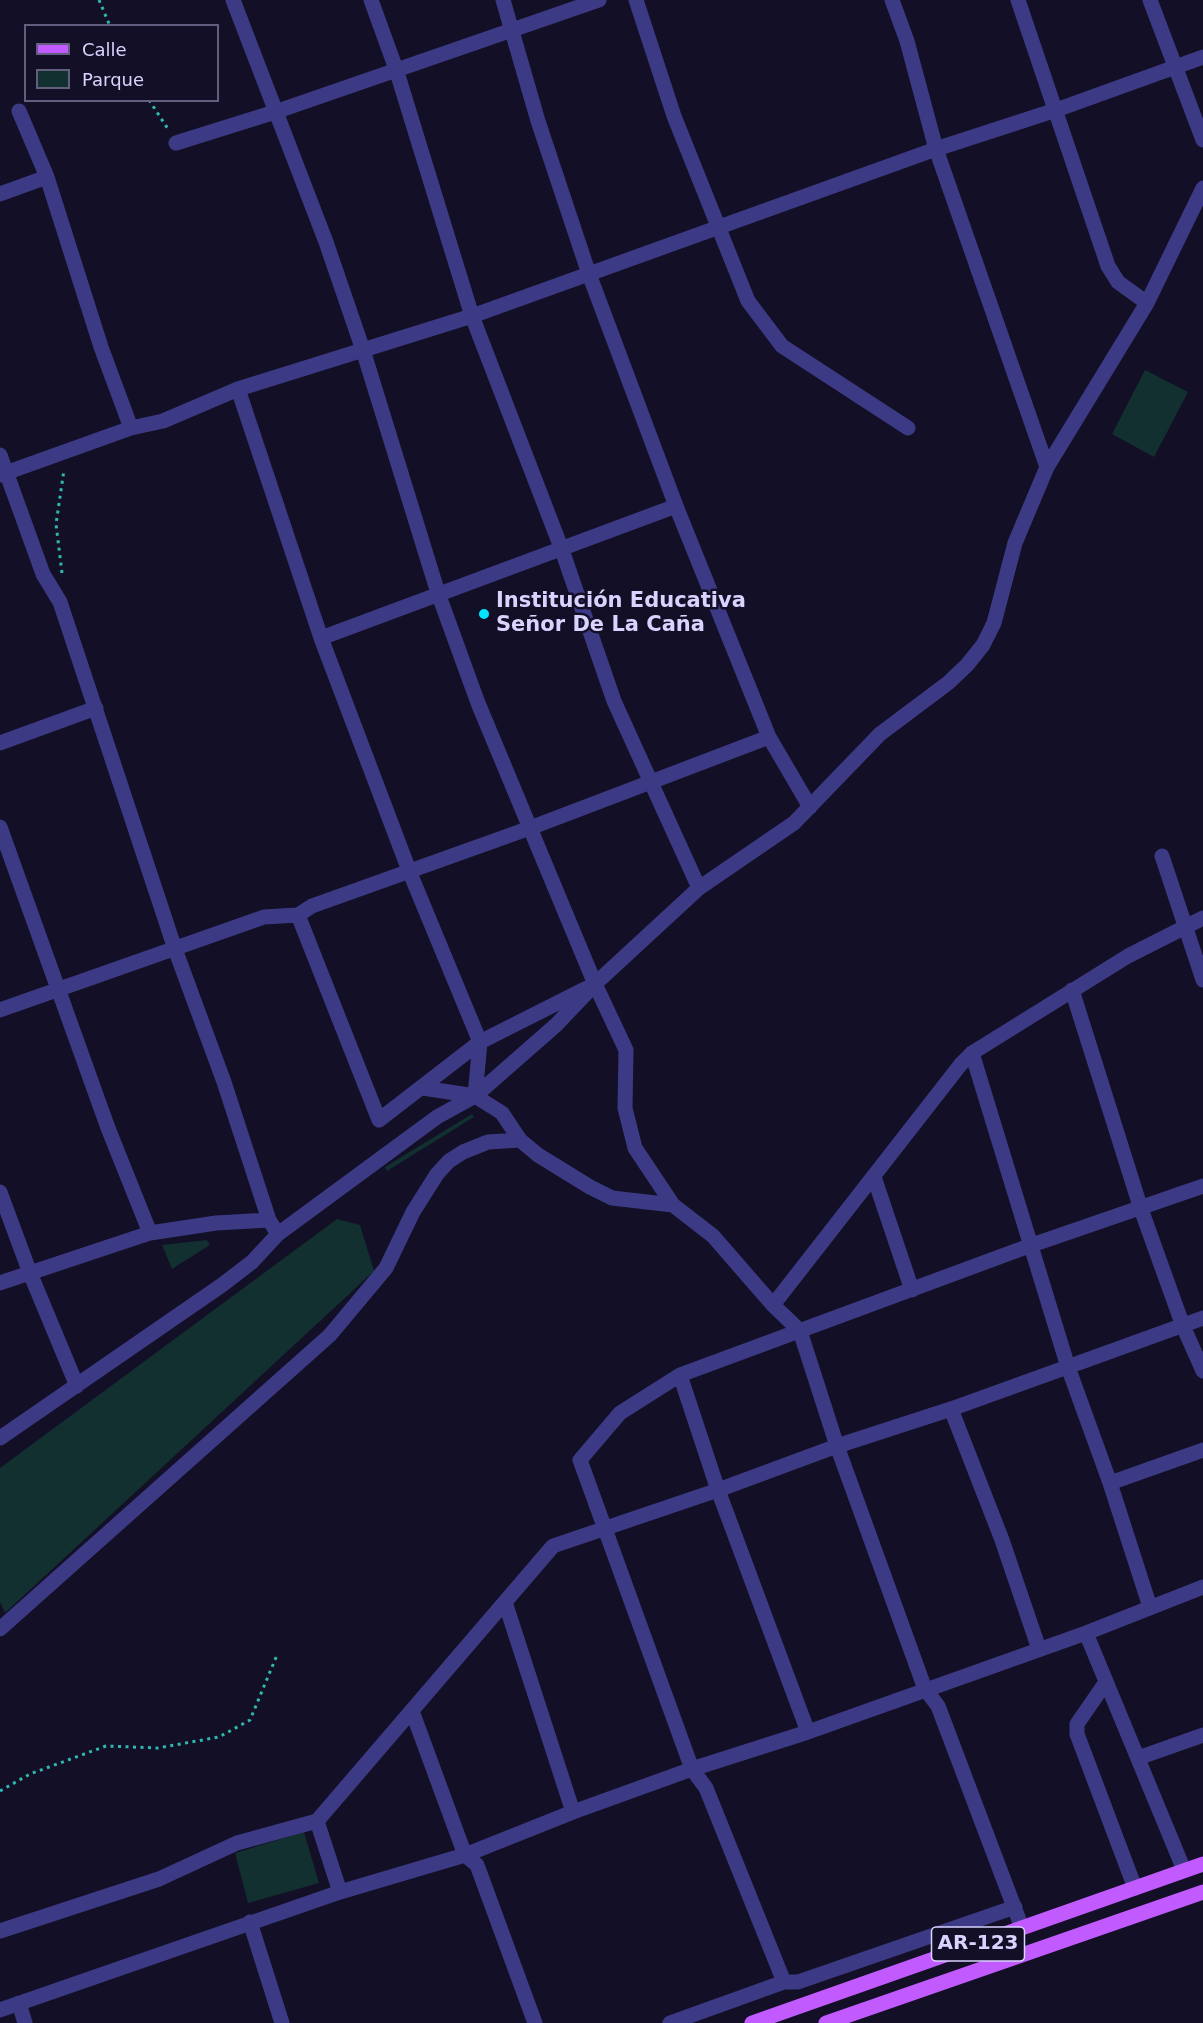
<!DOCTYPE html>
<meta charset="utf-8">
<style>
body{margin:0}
#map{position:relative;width:1203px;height:2023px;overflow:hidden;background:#130f26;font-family:"DejaVu Sans",sans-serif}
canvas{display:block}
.legend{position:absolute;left:24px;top:24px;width:195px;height:78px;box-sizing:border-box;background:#130f26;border:2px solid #625e7d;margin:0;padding:8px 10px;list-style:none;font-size:18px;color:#d9d4ff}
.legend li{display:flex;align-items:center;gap:12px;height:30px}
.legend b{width:30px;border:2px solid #625e7d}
</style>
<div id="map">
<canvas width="1203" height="2023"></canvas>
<ul class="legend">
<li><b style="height:8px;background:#c25bff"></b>Calle</li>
<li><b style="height:16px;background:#12302f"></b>Parque</li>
</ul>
</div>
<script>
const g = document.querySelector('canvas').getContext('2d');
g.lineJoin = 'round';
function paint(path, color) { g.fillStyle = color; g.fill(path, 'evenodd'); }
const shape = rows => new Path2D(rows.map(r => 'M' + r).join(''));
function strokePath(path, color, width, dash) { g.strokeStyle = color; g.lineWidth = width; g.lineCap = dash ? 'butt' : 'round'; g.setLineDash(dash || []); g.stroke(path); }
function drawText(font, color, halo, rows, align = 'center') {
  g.font = font + ' "DejaVu Sans",sans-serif'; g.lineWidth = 5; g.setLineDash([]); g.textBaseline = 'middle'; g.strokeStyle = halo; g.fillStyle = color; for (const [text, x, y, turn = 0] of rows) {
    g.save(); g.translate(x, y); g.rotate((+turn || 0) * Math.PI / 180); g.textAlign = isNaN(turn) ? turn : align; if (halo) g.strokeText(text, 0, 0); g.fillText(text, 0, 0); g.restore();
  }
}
paint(shape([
 [1145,370,1188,392,1154,457,1112,434],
 [472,1114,474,1117,387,1171,385,1167],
 [337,1219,360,1225,374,1271,5,1613,0,1602,0,1468],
 [207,1240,210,1245,172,1269,162,1245],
 [304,1832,319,1883,248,1903,235,1853]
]), '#12302f');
strokePath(shape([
 [99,0,110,26],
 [149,100,168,129],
 [62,573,56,524,64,470],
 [0,1791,30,1774,106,1746,158,1748,219,1737,250,1720,277,1655]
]), '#2fb8b0', 3, [3, 4.5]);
strokePath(shape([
 [233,0,326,242,363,350,438,593,478,703,595,984,626,1050,625,1108,635,1148,673,1205],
 [371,0,396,69,472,316,562,550,614,701,699,888],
 [503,0,538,121,589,274,676,506,769,737,810,807],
 [636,0,674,116,748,301,782,346,908,428],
 [892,0,907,41,936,149,1047,467],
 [1018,0,1108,266,1118,282,1147,303],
 [1150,0,1203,140],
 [19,111,47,177,101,347,131,428],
 [176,143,275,112,599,0],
 [0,194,47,177],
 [238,389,321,638,410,873,480,1042,475,1096],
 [0,455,43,574,60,602,175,949,224,1082,269,1220,278,1234],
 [0,475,131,428,163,421,238,389,472,316,936,149,1056,110,1203,57],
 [321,638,676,506],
 [0,743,96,708],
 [0,827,108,1128,150,1233],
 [1162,856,1203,980],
 [298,915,379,1120,480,1042,587,988],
 [1072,990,1141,1209,1183,1326,1203,1371],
 [0,1010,264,917,298,915,312,906,530,828,769,737],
 [972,1053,1068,1367,1110,1483,1150,1607],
 [423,1088,475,1096,502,1113,520,1140,538,1155,590,1187,612,1198,673,1205,713,1236,773,1305,800,1331,837,1446,925,1689,938,1706,1022,1928],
 [874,1177,912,1290],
 [0,1192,30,1273,77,1386],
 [0,1283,150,1233,216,1223,269,1220],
 [773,1305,961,1064,972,1053,1128,956,1203,918],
 [680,1375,718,1490,808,1732],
 [951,1409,1002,1540,1039,1649],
 [0,1438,222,1285,252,1262,278,1234,437,1117,475,1096,556,1025,595,984,699,888,794,823,880,734,948,683,967,665,983,645,994,623,1015,543,1047,467,1147,303,1203,188],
 [1110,1483,1203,1450],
 [505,1602,573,1812],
 [0,1629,330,1335,386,1268,413,1212,437,1174,449,1161,463,1152,488,1142,520,1140],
 [1086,1633,1184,1870],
 [1106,1682,1077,1724,1077,1734,1135,1888],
 [412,1711,465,1855,477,1865,535,2023],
 [1138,1758,1203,1735],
 [317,1821,340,1892],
 [250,1922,282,2023],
 [0,1931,159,1879,237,1843,317,1821,553,1546,718,1490,837,1446,951,1409,1203,1318],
 [784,1982,706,1788,692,1769,580,1460,620,1413,680,1375,1029,1246,1203,1186],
 [19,2003,25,2023],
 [0,2010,340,1892,465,1855,573,1812,692,1769,808,1732,1086,1633,1203,1587],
 [670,2023,784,1982,798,1982,1015,1907]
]), '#3d3a85', 15);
strokePath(shape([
 [752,2023,1203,1864],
 [826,2023,1203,1892]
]), '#c25bff', 15);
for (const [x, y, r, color] of [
 [484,614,6,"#00e5ff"]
]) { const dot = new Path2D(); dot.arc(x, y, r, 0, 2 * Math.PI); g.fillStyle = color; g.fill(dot); strokePath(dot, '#130f26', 2); }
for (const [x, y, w] of [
 [978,1944,93]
]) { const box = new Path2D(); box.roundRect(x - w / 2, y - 17, w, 34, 4.5); g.fillStyle = '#130f26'; g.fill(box); strokePath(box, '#d9d4ff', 1.5); }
drawText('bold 20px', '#d9d4ff', null, [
 ["AR-123",978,1944]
]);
drawText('bold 21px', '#d9d4ff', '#130f26', [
 ["Institución Educativa",496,602],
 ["Señor De La Caña",496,626]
], 'left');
</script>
